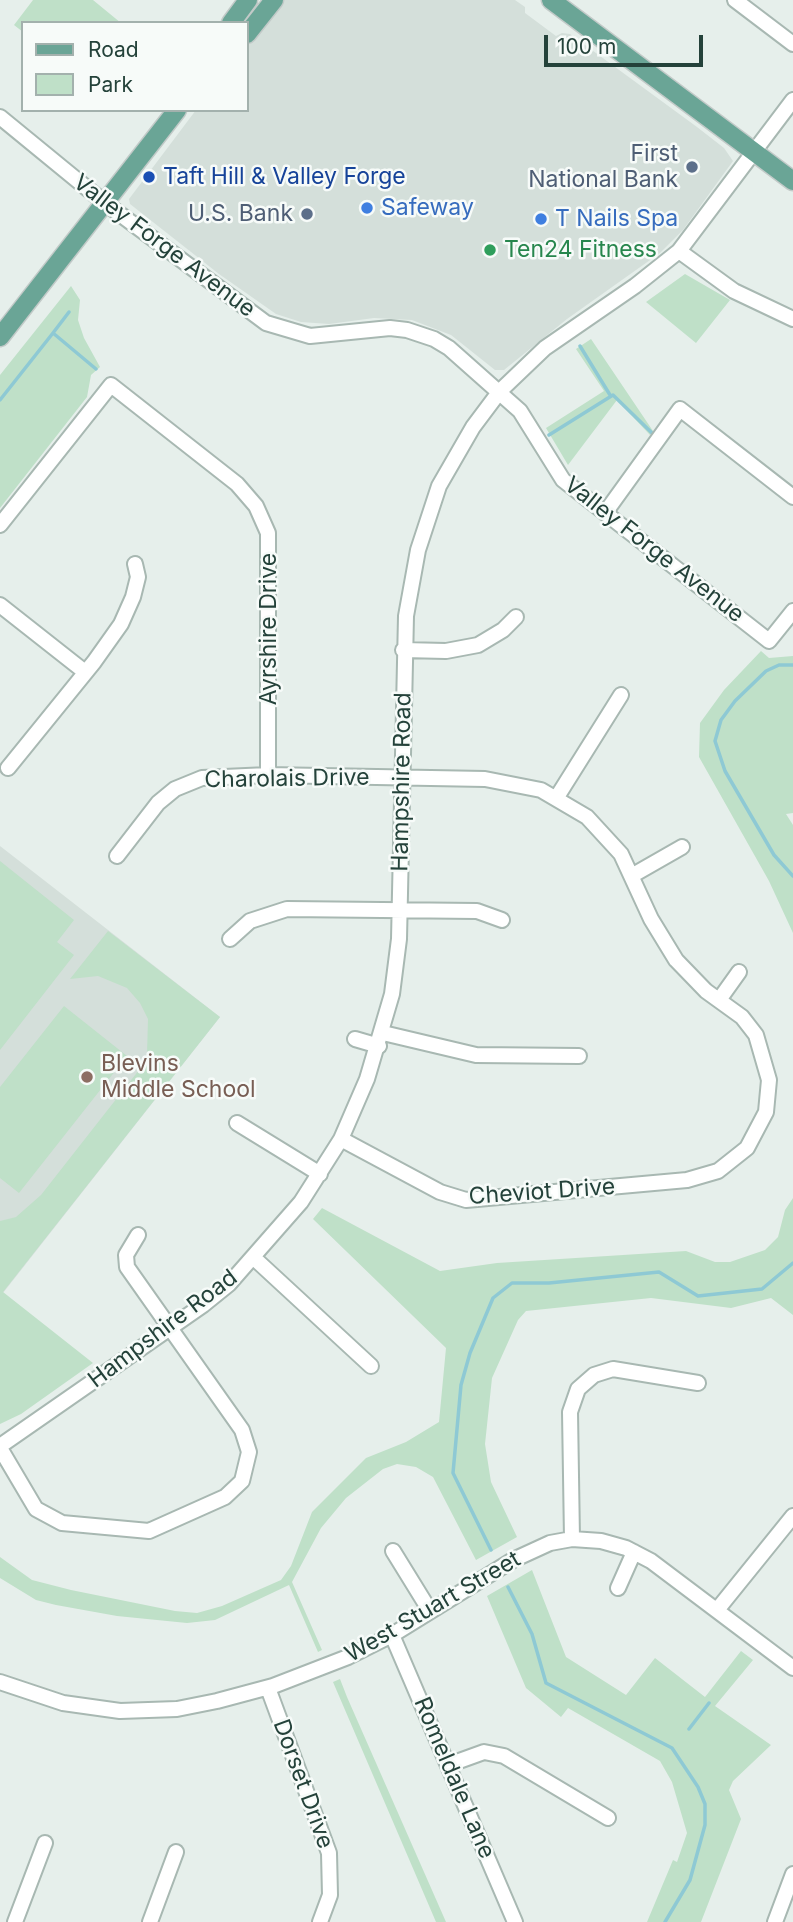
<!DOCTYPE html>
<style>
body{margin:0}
#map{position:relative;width:793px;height:1922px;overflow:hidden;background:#e6efeb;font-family:Inter,sans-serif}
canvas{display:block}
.legend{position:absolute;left:21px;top:21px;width:228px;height:91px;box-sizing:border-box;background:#f7fbf9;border:2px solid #a3b1ad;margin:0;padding:9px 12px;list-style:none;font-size:21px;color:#24423a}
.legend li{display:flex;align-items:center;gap:14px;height:35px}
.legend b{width:35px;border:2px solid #a3b1ad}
.scale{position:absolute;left:544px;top:35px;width:159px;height:32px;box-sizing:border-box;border:4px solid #24423a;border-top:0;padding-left:9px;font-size:21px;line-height:24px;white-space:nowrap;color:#24423a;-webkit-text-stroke:5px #f7fbf9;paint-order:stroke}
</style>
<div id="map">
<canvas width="793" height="1922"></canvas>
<ul class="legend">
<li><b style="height:9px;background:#6aa596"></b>Road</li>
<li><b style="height:19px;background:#bfe0c8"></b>Park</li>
</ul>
<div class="scale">100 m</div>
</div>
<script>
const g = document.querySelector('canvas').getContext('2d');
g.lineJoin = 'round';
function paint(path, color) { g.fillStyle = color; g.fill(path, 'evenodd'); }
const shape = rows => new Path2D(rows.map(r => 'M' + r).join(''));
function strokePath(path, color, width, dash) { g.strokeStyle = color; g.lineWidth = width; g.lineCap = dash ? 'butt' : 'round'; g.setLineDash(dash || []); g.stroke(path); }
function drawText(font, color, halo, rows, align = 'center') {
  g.font = font + ' Inter,sans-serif'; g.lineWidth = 5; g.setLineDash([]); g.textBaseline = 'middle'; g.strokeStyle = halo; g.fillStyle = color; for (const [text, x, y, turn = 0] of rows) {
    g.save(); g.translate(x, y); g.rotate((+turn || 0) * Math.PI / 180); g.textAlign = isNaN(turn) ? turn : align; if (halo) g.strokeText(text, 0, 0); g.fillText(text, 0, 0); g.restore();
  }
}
paint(shape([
 [284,0,515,0,525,7,525,13,556,36,562,33,570,34,697,127,724,148,733,161,683,230,660,253,567,319,504,370,495,370,451,335,412,320,374,318,329,324,301,322,276,314,219,274,130,204,129,199,196,110,247,110,247,45],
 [0,846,220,1017,3,1293,0,1290]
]), '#d4dfda');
paint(shape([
 [33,0,93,0,121,23,23,23,23,32,14,25],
 [685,274,730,300,696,343,646,302],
 [71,286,80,300,78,320,84,338,100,367,91,375,87,397,0,508,0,375],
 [591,339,653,431,650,435,617,400,568,465,546,428,604,391,576,349],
 [761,651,769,658,793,656,793,813,786,814,793,825,793,933,769,881,699,757,700,723,724,690],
 [0,861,74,920,57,942,74,955,0,1050],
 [108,931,220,1017,3,1292,93,1363,21,1414,0,1424,0,1221,16,1217,41,1195,139,1070,147,1054,148,1019,140,1003,127,988,98,976,70,979],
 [64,1006,127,1056,19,1193,0,1178,0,1087],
 [793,1198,793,1315,771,1298,731,1308,651,1298,526,1311,518,1320,492,1378,485,1444,491,1482,517,1537,476,1560,433,1477,416,1467,397,1464,383,1469,346,1498,321,1528,292,1582,322,1650,318,1652,289,1585,215,1620,187,1623,117,1616,56,1605,36,1600,0,1578,0,1557,32,1580,71,1590,175,1611,197,1613,222,1606,281,1580,291,1566,312,1512,366,1458,406,1442,439,1422,446,1348,313,1219,322,1208,440,1271,497,1263,686,1251,715,1262,730,1262,765,1250,778,1237,785,1210],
 [532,1570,566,1657,626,1695,655,1658,705,1697,741,1651,753,1660,715,1706,771,1745,733,1781,729,1790,741,1819,701,1922,647,1922,673,1860,677,1862,687,1833,672,1782,660,1761,568,1708,561,1717,526,1688,487,1596],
 [340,1679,347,1697,446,1922,436,1922,333,1682]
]), '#bfe0c8');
strokePath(shape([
 [69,312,53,333,96,369],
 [580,346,610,395],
 [0,400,53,333],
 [549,435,613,395,652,433],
 [793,665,779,665,766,671,735,701,721,720,715,741,725,771,774,855,793,876],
 [491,1550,453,1473,461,1385,470,1353,493,1298,512,1283,549,1283,659,1272,698,1296,762,1289,793,1263],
 [508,1587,532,1634,546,1683,672,1748,698,1787,705,1804,705,1825,690,1880,665,1922],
 [689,1729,709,1703]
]), '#8ec9d4', 3.5);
const minor = shape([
 [735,0,793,44],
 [0,117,105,203,266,323,310,336,390,328,407,330,434,339,449,348,520,411,563,480,769,641,793,611],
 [679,251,734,291,793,319],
 [605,513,680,409,793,497],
 [0,525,111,385,237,484,256,506,268,533,268,775],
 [0,605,85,672],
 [403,650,446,651,478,645,503,630,516,617],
 [8,768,94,662,121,624,133,597,138,577,135,564],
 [557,797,621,695],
 [117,856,158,803,175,789,202,778,268,775,485,779,541,790,587,817,621,854,651,919,676,960,706,991,742,1017,756,1035,769,1080,766,1112,747,1148,718,1171,687,1180,466,1200,440,1192,341,1139],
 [633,875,682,847],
 [230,939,250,921,287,909,477,911,502,920],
 [719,1000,739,972],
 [383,1033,476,1055,579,1056],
 [355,1039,379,1046],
 [237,1123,320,1174],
 [254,1258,371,1366],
 [0,1446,203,1305,229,1284,301,1202,341,1139,367,1079,392,994,399,939,406,616,418,550,439,486,473,427,500,391,545,348,635,286,679,251,793,100],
 [0,1448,36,1509,62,1523,149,1531,225,1497,242,1481,249,1452,242,1430,127,1267,126,1255,138,1235],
 [572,1539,570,1412,578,1389,594,1375,613,1369,698,1383],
 [393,1551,430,1611],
 [618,1588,634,1552],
 [717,1610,793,1516],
 [392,1635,515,1922],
 [0,1682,63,1703,120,1711,177,1709,217,1701,273,1686,348,1657,392,1635,513,1560,550,1543,572,1539,601,1541,626,1548,651,1561,793,1668],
 [268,1688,329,1853,330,1895,320,1922],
 [448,1765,484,1752,504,1756,608,1818],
 [15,1922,45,1843],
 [150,1922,176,1852],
 [775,1922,793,1874]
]);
const major = shape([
 [551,0,793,181],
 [231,23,248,0],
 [247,34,274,0],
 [0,337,177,110]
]);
strokePath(minor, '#a8b8b2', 18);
strokePath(major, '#c2cac8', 21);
strokePath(minor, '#fff', 14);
strokePath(major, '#6aa596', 18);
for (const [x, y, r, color] of [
 [692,167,7,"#5c6f8a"],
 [149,177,7,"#1a4fb4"],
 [367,208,7,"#3f7fe0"],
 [307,214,7,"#5c6f8a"],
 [541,219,7,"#3f7fe0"],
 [490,250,7,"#2e9e5b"],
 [87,1077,7,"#8d6e63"]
]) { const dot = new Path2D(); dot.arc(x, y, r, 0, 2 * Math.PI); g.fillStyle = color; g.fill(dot); strokePath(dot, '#f7fbf9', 2.5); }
drawText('23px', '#4e5e75', '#f7fbf9', [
 ["First",678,154],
 ["National Bank",678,180],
 ["U.S. Bank",293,214]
], 'right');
drawText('23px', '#164399', '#f7fbf9', [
 ["Taft Hill & Valley Forge",163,177]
], 'left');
drawText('23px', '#366cbe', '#f7fbf9', [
 ["Safeway",381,208],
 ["T Nails Spa",555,219]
], 'left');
drawText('23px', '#24423a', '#f7fbf9', [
 ["Valley Forge Avenue",164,246,37],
 ["Valley Forge Avenue",654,550,38],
 ["Ayrshire Drive",269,629,-90],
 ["Charolais Drive",287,779,-1],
 ["Hampshire Road",402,782,-89],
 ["Cheviot Drive",542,1192,-4],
 ["Hampshire Road",163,1329,-37],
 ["West Stuart Street",433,1607,-30],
 ["Romeldale Lane",454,1778,67],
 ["Dorset Drive",303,1784,70]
]);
drawText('23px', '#27864d', '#f7fbf9', [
 ["Ten24 Fitness",504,250]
], 'left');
drawText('23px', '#785e54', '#f7fbf9', [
 ["Blevins",101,1064],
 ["Middle School",101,1090]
], 'left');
</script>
